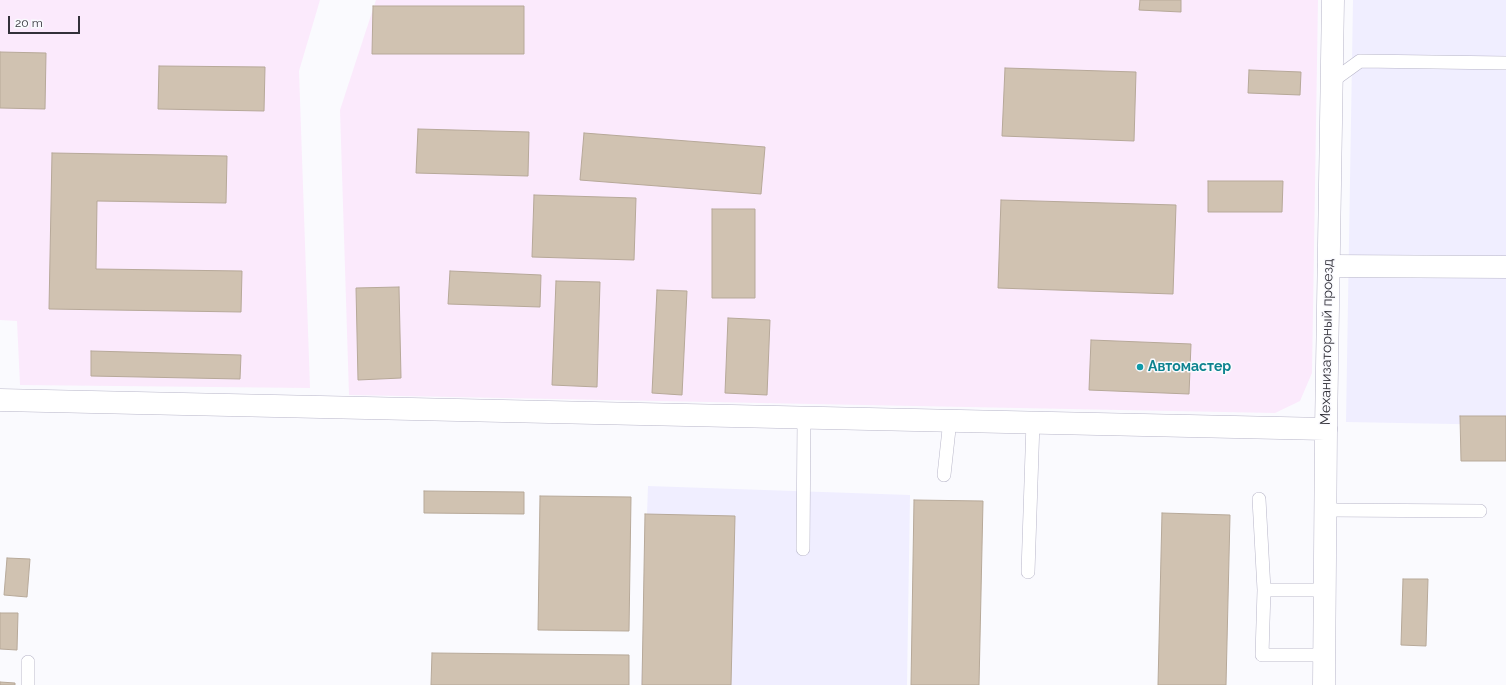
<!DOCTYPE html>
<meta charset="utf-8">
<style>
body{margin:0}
#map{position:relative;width:1506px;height:685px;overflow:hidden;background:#fafafe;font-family:Raleway,sans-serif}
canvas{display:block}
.scale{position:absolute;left:8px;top:16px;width:72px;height:18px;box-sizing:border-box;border:2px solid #323139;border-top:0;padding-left:5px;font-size:12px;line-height:14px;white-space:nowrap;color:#323139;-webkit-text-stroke:3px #fafafe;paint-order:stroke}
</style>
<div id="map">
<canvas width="1506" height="685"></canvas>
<div class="scale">20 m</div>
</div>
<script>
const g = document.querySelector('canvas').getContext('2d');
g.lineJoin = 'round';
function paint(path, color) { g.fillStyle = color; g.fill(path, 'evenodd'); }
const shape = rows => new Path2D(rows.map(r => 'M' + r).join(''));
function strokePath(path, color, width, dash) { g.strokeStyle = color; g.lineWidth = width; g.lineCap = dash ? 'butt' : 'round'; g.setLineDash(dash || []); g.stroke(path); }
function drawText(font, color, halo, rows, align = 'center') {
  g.font = font + ' Raleway,sans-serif'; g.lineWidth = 3; g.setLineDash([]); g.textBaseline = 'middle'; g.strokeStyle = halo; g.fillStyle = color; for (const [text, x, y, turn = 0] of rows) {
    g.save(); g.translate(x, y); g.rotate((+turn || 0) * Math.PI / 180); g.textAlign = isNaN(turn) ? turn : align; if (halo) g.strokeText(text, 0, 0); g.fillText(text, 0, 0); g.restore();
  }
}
paint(shape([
 [0,0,320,0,299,71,310,388,20,385,17,321,0,320],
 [376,0,1318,0,1312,373,1300,401,1275,413,349,395,340,110]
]), '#fbeafc');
paint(shape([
 [1353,0,1506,0,1506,425,1346,422],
 [648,486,910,495,907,685,641,685]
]), '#f0eeff');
const building = shape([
 [1140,0,1181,0,1181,12,1139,10,1140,0],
 [373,6,524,6,524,54,372,54,373,6],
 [0,52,46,53,45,109,0,108,0,52],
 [159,66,265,67,264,111,158,109,159,66],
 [1005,68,1136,72,1134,141,1002,136,1005,68],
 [1249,70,1301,72,1300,95,1248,93,1249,70],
 [418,129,529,132,528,176,416,173,418,129],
 [584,133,765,147,761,194,580,180,584,133],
 [52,153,227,156,226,203,97,201,96,269,242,271,241,312,49,309,52,153],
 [1208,181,1283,181,1282,212,1208,212,1208,181],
 [534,195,636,198,634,260,532,257,534,195],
 [1001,200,1176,205,1173,294,998,288,1001,200],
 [712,209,755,209,755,298,712,298,712,209],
 [450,271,541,275,540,307,448,304,450,271],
 [556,281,600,282,597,387,552,385,556,281],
 [399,287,401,378,358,380,356,288,399,287],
 [657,290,687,291,682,395,652,393,657,290],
 [728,318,770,320,767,395,725,393,728,318],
 [1091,340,1191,344,1189,394,1089,390,1091,340],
 [91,351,241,355,240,379,91,376,91,351],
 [1460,416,1506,416,1506,461,1461,461,1460,416],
 [424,491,524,492,524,514,424,513,424,491],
 [540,496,631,497,629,631,538,630,540,496],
 [914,500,983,501,979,685,911,685,914,500],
 [1162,513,1230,515,1226,685,1158,685,1162,513],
 [645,514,735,516,731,685,642,685,645,514],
 [7,558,30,559,27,597,4,595,7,558],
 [1403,579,1428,579,1426,646,1401,645,1403,579],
 [0,613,18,613,17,650,0,649,0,613],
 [432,653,629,655,629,685,431,685,432,653],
 [0,682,15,683,15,685,0,685,0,682]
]);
paint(building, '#d0c2b1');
strokePath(building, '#b7a999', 1);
const service = shape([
 [1331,82,1360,61,1506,63],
 [944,475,950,420],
 [1259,499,1264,590,1262,655,1324,655],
 [1325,510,1480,511],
 [803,549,804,418],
 [1028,572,1033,422],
 [1264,590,1324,590],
 [28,685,28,662]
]);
const minor = shape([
 [1329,266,1506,267],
 [0,400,1326,429,1324,685]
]);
const tertiary = shape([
 [1326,429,1333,0]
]);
strokePath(service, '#b8b6c9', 14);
strokePath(minor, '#b8b6c9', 23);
strokePath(tertiary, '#b8b6c9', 23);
strokePath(service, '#fff', 13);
strokePath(minor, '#fff', 22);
strokePath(tertiary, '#fff', 22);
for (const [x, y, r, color] of [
 [1140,367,4,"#0f9aa8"]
]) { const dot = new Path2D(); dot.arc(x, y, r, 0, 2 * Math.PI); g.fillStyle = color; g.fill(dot); strokePath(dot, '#fafafe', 1.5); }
drawText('14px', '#323139', '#fafafe', [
 ["Механизаторный проезд",1327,342,-89]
]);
drawText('bold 14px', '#0d838f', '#fafafe', [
 ["Автомастер",1148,367]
], 'left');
</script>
